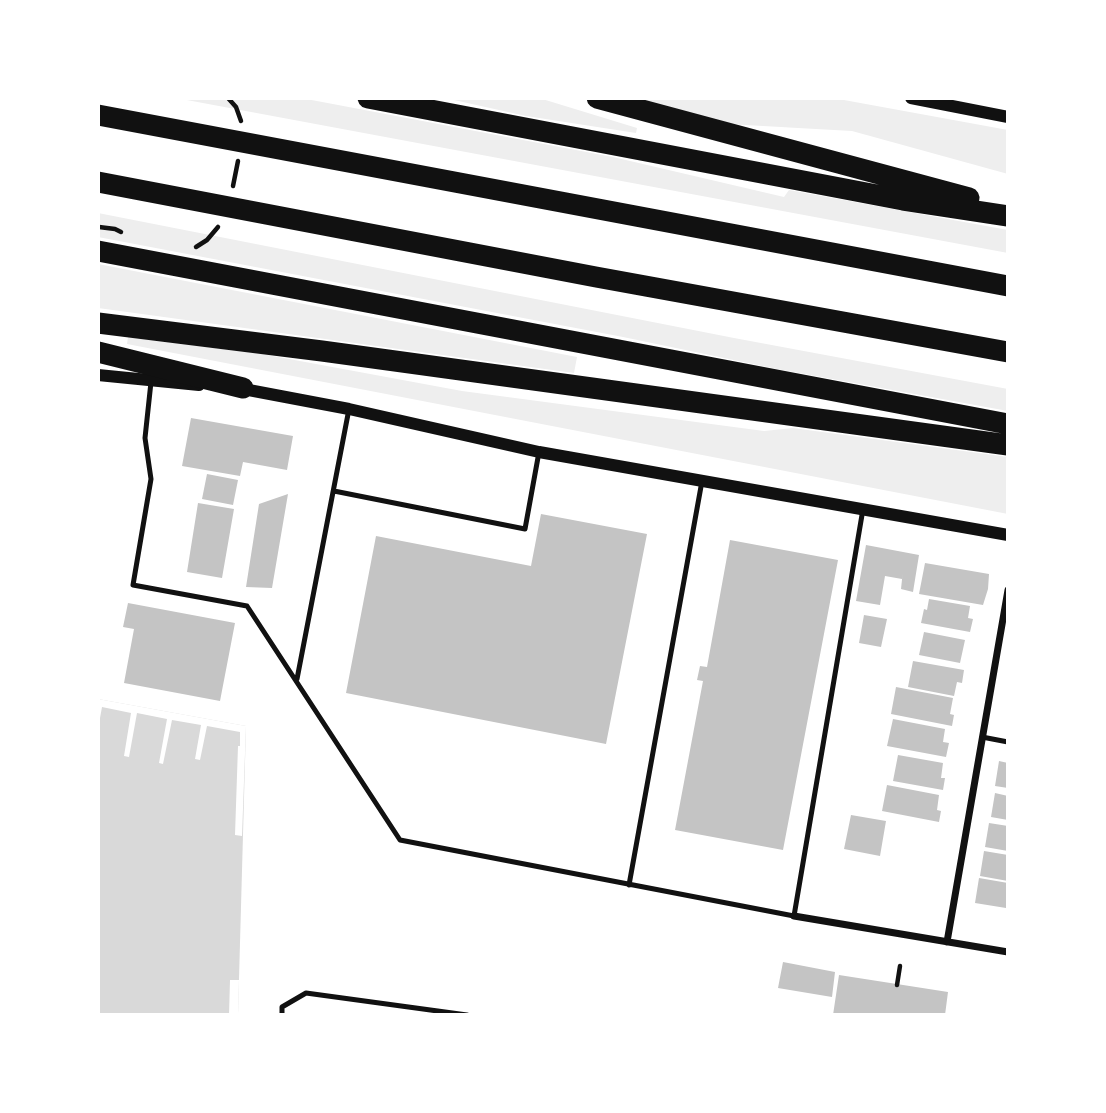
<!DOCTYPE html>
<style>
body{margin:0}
#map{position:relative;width:1106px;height:1113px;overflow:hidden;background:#fff;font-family:"DejaVu Sans",sans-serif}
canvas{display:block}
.frame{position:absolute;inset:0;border:100px solid #fff;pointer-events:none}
</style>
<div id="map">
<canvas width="1106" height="1113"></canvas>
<div class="frame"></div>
</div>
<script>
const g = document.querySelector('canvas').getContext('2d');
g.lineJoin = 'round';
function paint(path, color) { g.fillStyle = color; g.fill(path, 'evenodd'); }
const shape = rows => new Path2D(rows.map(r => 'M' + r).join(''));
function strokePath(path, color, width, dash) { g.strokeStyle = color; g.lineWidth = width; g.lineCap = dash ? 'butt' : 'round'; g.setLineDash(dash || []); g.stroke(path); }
paint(shape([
 [176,98,301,98,613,157,784,197,789,190,1008,230,1008,253],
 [445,98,539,98,637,128,636,133,526,116],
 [632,98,833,98,1008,130,1008,174,852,131,727,124],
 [98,213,734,338,1008,389,1008,411,777,369,623,337,98,237],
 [98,264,577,357,574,373,98,308],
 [128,337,262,354,462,391,764,431,793,428,1008,457,1008,514,127,344]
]), '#eee');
paint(shape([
 [98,699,246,726,238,1015,98,1015]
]), '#d9d9d9');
paint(shape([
 [98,699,246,726,242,836,235,835,238,746,240,746,240,732,207,726,200,760,195,759,201,725,172,720,163,764,159,763,167,719,137,713,129,757,124,756,131,713,102,707,98,729],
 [230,980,239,980,238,1015,229,1015]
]), '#fff');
paint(shape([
 [191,418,293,436,287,470,243,462,240,476,182,466],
 [207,474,238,480,233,505,202,499],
 [288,494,272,588,246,587,259,504],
 [198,503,234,509,222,578,187,572],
 [541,514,647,534,606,744,346,693,376,536,531,566],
 [730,540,838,560,783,850,675,830,703,681,697,680,700,666,707,667],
 [866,545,919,555,913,592,901,589,903,570,902,579,885,576,880,605,856,601],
 [925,563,989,574,988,589,983,605,919,594],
 [929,599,970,606,968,618,973,619,970,632,921,623,924,609,927,610],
 [128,603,235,623,220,701,124,683,134,629,123,627],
 [864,615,887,619,881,647,859,643],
 [924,632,965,640,960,663,919,655],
 [913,661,964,670,962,683,957,682,954,696,908,687],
 [896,687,953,698,950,714,954,715,952,726,891,714],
 [893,719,945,729,943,742,949,743,946,757,887,746],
 [898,755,943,763,941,778,945,778,943,790,893,781],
 [999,761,1008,763,1008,788,995,786],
 [887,785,939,795,937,810,941,811,939,822,882,811],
 [995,793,1008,796,1008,820,991,817],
 [851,815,886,821,880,856,844,849],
 [989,823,1008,826,1008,851,985,847],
 [984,851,1008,855,1008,881,980,876],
 [979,878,1008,883,1006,908,975,903],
 [783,962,835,972,832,997,778,988],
 [839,975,948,992,945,1015,833,1015]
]), '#c4c4c4');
strokePath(shape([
 [228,98,236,107,241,121],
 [233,186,238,161],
 [99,227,115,229,121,232],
 [196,247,207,240,218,227],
 [897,985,900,966]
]), '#111', 4.5);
strokePath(shape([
 [151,382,145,438,151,479,133,585,247,606,400,840,794,916,863,509],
 [334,491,525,529,539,452],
 [297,679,349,409],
 [982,737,1008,742],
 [629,885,702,481],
 [282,1015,282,1007,306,993,467,1015]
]), '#111', 5);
strokePath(shape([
 [794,916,1008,952],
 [947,942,1008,590]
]), '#111', 7);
strokePath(shape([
 [911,98,1008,117],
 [98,375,199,385],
 [238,388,349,409,539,452,1008,535]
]), '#111', 12);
strokePath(shape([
 [368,98,903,200,1008,216],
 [597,98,969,198],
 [98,115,1008,286],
 [98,182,596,277,1008,352],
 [98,251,1008,424],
 [98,323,322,351,1008,445],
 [98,352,243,388]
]), '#111', 21);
</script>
